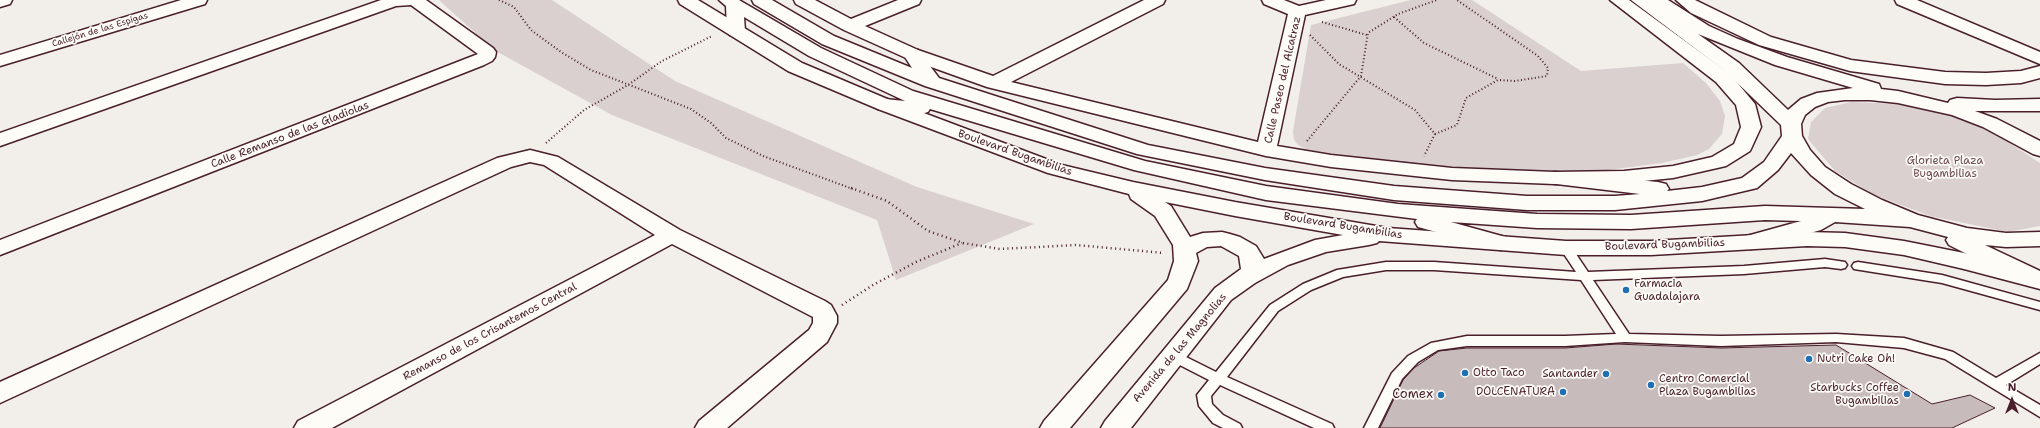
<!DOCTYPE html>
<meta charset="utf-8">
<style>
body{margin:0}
#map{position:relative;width:2040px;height:428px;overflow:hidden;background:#f2efeb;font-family:"Shantell Sans",sans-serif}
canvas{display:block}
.north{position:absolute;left:1992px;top:380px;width:40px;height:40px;-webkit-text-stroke:3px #fdfcf7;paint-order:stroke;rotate:0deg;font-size:11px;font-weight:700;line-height:16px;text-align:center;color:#4a1f2b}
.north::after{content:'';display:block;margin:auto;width:14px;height:18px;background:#4a1f2b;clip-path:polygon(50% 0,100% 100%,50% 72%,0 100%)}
</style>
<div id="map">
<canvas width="2040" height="428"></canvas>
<div class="north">N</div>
</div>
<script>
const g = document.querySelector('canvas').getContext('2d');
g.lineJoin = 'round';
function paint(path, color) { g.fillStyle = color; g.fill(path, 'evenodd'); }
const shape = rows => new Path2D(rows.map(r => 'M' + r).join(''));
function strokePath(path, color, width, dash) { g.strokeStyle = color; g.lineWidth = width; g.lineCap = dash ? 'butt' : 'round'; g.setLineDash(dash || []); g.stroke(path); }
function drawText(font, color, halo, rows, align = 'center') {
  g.font = font + ' "Shantell Sans",sans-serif'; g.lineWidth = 3.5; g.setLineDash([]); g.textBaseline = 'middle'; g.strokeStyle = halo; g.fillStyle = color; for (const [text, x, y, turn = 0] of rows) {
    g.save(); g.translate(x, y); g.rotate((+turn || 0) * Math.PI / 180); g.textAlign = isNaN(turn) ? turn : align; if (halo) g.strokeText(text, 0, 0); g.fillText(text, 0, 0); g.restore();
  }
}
paint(shape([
 [439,0,552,0,675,81,917,187,1034,224,896,280,877,220,612,115,494,50],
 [1411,0,1472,0,1581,71,1683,63,1706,83,1720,101,1725,116,1722,134,1709,149,1697,155,1662,163,1608,170,1531,172,1473,170,1363,159,1307,150,1298,145,1294,140,1293,131,1311,25],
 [1851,102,1901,104,1963,119,2002,138,2040,163,2040,226,2008,232,1930,216,1872,194,1835,171,1808,139,1811,122,1825,108]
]), '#d9d0cf');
const building = shape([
 [1616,344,1721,348,1836,345,1932,404,1970,395,1995,408,1952,428,1380,428,1403,380,1414,368,1439,351,1467,348,1565,348,1616,344]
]);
paint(building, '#c8bbbb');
strokePath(building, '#4a1f2b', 1);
const lane = shape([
 [1566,244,1570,245,1588,272,1744,266,1825,259,1845,262,1847,265,1845,268,1841,269,1825,267,1744,274,1593,280,1629,334,1721,336,1836,334,1904,338,1953,352,1996,378,2040,353,2040,364,2006,385,2040,405,2040,417,1945,359,1904,348,1836,342,1721,346,1625,342,1565,346,1467,346,1438,350,1418,362,1402,379,1378,428,1364,428,1392,373,1408,356,1431,343,1467,336,1565,336,1616,334,1581,280,1434,270,1386,270,1343,277,1311,290,1278,311,1227,377,1332,424,1334,428,1314,428,1220,385,1211,396,1212,404,1223,415,1240,424,1242,428,1223,428,1213,423,1199,406,1197,395,1209,380,1168,359,1167,356,1168,353,1178,353,1216,372,1270,305,1303,284,1337,270,1386,262,1434,262,1576,272,1560,248,1566,244],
 [1858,262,1942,275,2040,302,2040,310,1942,283,1854,269,1852,266,1854,263,1858,262]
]);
const street = shape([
 [0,0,12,0,10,4,0,7,0,0],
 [181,0,207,0,205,4,0,66,0,55,181,0],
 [381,0,426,0,493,48,496,52,495,57,492,61,484,65,0,255,0,240,478,54,411,5,396,6,0,146,0,133,381,0],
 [678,0,698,0,802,63,892,101,1062,165,1133,182,1235,202,1388,228,1566,241,1651,241,1807,232,1845,233,1904,241,1964,253,2040,273,2040,289,1964,269,1904,255,1845,247,1807,246,1651,255,1566,255,1379,241,1377,243,1369,245,1326,252,1288,265,1255,283,1231,300,1131,428,1101,428,1105,421,1215,288,1241,269,1239,256,1221,246,1207,247,1196,253,1198,261,1187,289,1070,428,1040,428,1044,421,1168,280,1174,261,1173,245,1155,216,1131,199,1129,194,1048,173,878,109,788,71,680,4,678,0],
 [1165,202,1235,216,1343,235,1315,240,1264,259,1256,246,1240,237,1230,234,1222,232,1203,233,1190,237,1171,206,1165,202],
 [794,0,815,0,851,19,898,0,921,0,919,4,865,26,918,50,993,76,1144,0,1165,0,1163,4,1011,82,1258,142,1288,14,1264,4,1262,0,1284,0,1299,6,1326,0,1356,0,1354,4,1305,15,1277,146,1331,155,1452,168,1555,172,1624,171,1673,166,1712,157,1734,144,1741,127,1736,105,1716,82,1610,0,1629,0,1730,74,1755,104,1761,127,1750,151,1726,166,1673,178,1624,183,1555,184,1452,180,1331,167,1266,156,987,87,906,58,844,30,796,4,794,0],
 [1676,0,1695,0,1771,37,1851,60,1945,72,1986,73,2021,71,2040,66,2040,78,2021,83,1986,85,1945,84,1850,71,1759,45,1691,13,1676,0],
 [1895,0,1917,0,2040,52,2040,64,1897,4,1895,0],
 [530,150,558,157,680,230,825,301,831,305,837,316,837,323,827,342,727,428,695,428,699,421,809,330,813,323,813,317,672,244,332,428,294,428,298,421,655,235,544,165,530,162,511,167,0,403,0,382,497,158,530,150]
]);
const secondary = shape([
 [719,0,739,0,821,48,913,91,1145,161,1266,186,1398,204,1537,214,1631,215,1765,206,1865,209,1835,194,1811,175,1791,153,1778,170,1757,188,1702,201,1615,210,1527,210,1394,200,1265,180,1137,154,925,86,822,44,754,4,752,0,772,0,834,36,912,68,903,54,906,50,912,49,918,50,939,78,1148,145,1265,168,1394,186,1527,196,1615,196,1640,194,1548,183,1544,178,1548,173,1555,172,1658,182,1666,184,1669,189,1667,191,1702,187,1742,178,1764,162,1782,136,1781,125,1725,71,1631,0,1668,0,1709,26,1738,39,1787,57,1879,84,1881,89,1898,91,1948,103,1950,100,1957,98,1995,100,2040,99,2040,111,1975,111,1997,119,2040,141,2040,156,2033,154,1983,127,1952,115,1898,103,1870,100,1845,100,1828,102,1815,107,1805,115,1801,124,1802,136,1810,150,1825,167,1851,184,1882,200,1918,215,1967,228,2006,233,2040,232,2040,246,2006,247,1985,245,2040,271,2040,287,2030,286,1949,245,1946,240,1948,237,1910,227,1835,222,1821,230,1751,249,1743,247,1740,242,1743,237,1801,221,1765,220,1631,229,1537,228,1451,222,1509,238,1512,243,1509,248,1501,250,1418,227,1415,222,1417,219,1266,200,1134,170,930,109,928,112,921,114,878,109,875,105,878,101,885,99,905,101,809,56,744,17,745,31,742,35,736,36,730,35,727,31,726,6,719,0],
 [1698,34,1775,65,1853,88,1817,93,1801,99,1788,110,1739,63,1698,34]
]);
strokePath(lane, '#4a1f2b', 3);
strokePath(street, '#4a1f2b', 3);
strokePath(secondary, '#4a1f2b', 3);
strokePath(shape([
 [499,0,514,7,531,30,561,52,591,70,691,109,711,123,726,138,763,156,853,189],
 [1394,17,1424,43,1498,79],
 [1322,22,1367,35],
 [1310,35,1339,64,1415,110,1435,134,1424,156],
 [1435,134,1457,125,1466,98,1498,80,1515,81,1547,76,1548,68,1538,56,1457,0],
 [1307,141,1361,76,1368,33,1398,14,1437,0],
 [546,143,584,110,628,85,662,61,712,36]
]), '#4a1f2b', 2, [1, 2.5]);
strokePath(shape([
 [851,188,887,201,928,231,963,243,1000,249,1076,245,1164,253],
 [842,305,873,285,916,262,962,243]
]), '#4a1f2b', 2.5, [1, 3.5]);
paint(lane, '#fdfcf7');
paint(street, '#fdfcf7');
paint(secondary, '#fdfcf7');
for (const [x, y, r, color] of [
 [1626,290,4,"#1f6fb2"],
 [1809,359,4,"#1f6fb2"],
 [1465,373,4,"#1f6fb2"],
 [1606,374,4,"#1f6fb2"],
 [1651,385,4,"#1f6fb2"],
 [1563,392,4,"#1f6fb2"],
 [1907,394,4,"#1f6fb2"],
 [1441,395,4,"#1f6fb2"]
]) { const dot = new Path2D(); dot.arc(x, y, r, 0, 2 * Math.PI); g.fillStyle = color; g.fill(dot); strokePath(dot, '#fdfcf7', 1.5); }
drawText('9px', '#4a1f2b', '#fdfcf7', [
 ["Callejón de las Espigas",100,30,-17]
]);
drawText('11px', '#4a1f2b', '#fdfcf7', [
 ["Calle Paseo del Alcatraz",1283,80,-77],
 ["Calle Remanso de las Gladiolas",290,135,-21],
 ["Boulevard Bugambilias",1015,153,19],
 ["Boulevard Bugambilias",1343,226,9],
 ["Boulevard Bugambilias",1665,245,-2],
 ["Remanso de los Crisantemos Central",490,332,-28],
 ["Avenida de las Magnolias",1180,348,-50]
]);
drawText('11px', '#6e4b54', '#fdfcf7', [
 ["Glorieta Plaza",1945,161],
 ["Bugambilias",1945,174]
]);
drawText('11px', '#4a1f2b', '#fdfcf7', [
 ["Farmacia",1634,284],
 ["Guadalajara",1634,297],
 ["Nutri Cake Oh!",1817,359],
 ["Otto Taco",1473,373],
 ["Santander",1598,374,"right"],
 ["Centro Comercial",1659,379],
 ["Plaza Bugambilias",1659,392],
 ["Starbucks Coffee",1899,388,"right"],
 ["Bugambilias",1899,401,"right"],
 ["DOLCENATURA",1555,392,"right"]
], 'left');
drawText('13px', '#4a1f2b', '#fdfcf7', [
 ["Comex",1433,395]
], 'right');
</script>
